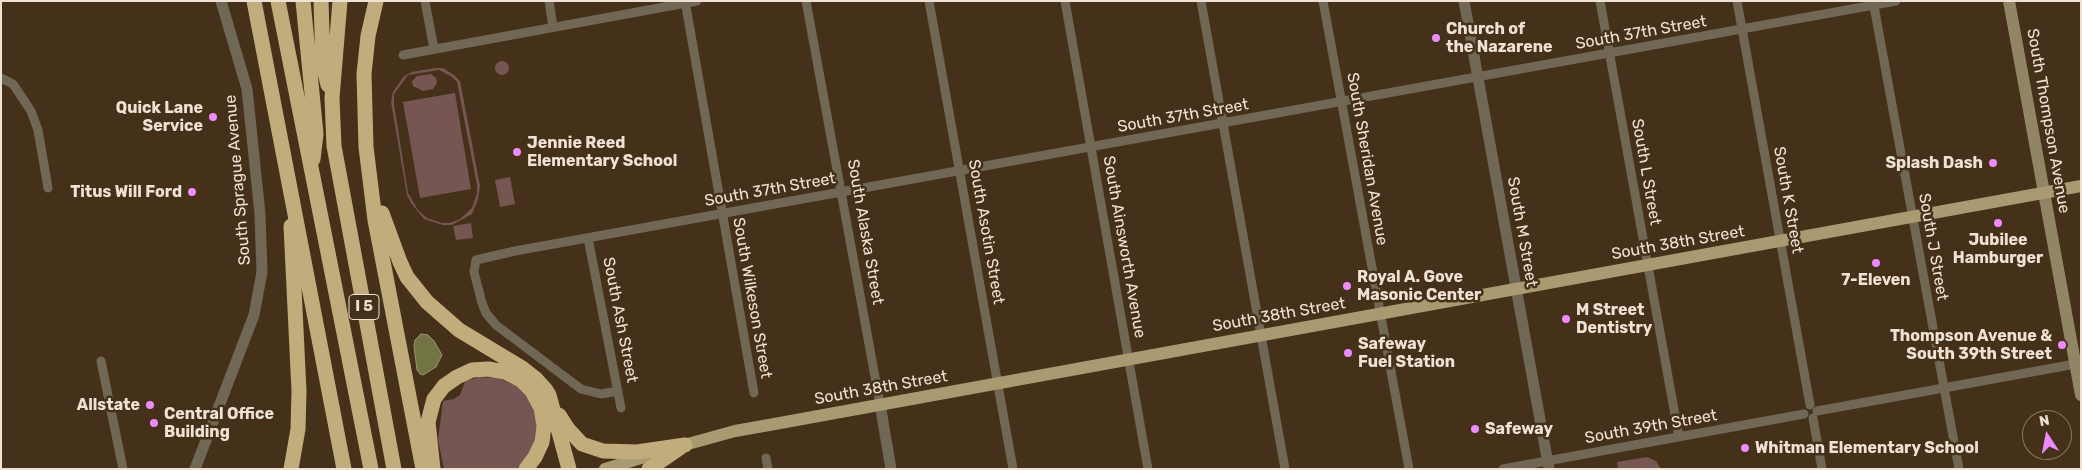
<!DOCTYPE html>
<style>
body{margin:0}
#map{position:relative;width:2082px;height:470px;overflow:hidden;background:#45311a;font-family:Rubik,sans-serif}
canvas{display:block}
.frame{position:absolute;inset:0;border:2px solid #efe2d4;pointer-events:none}
.north{position:absolute;left:2022px;top:410px;width:50px;height:50px;box-sizing:border-box;background:#45311a;border:1px solid #897864;border-radius:50%;rotate:349deg;font-size:14px;font-weight:700;line-height:20px;text-align:center;color:#efe2d4}
.north::after{content:'';display:block;margin:auto;width:18px;height:22px;background:#ec8cfa;clip-path:polygon(50% 0,100% 100%,50% 72%,0 100%)}
</style>
<div id="map">
<canvas width="2082" height="470"></canvas>
<div class="frame"></div>
<div class="north">N</div>
</div>
<script>
const g = document.querySelector('canvas').getContext('2d');
g.lineJoin = 'round';
function paint(path, color) { g.fillStyle = color; g.fill(path, 'evenodd'); }
const shape = rows => new Path2D(rows.map(r => 'M' + r).join(''));
function strokePath(path, color, width, dash) { g.strokeStyle = color; g.lineWidth = width; g.lineCap = dash ? 'butt' : 'round'; g.setLineDash(dash || []); g.stroke(path); }
function drawText(font, color, halo, rows, align = 'center') {
  g.font = font + ' Rubik,sans-serif'; g.lineWidth = 5; g.setLineDash([]); g.textBaseline = 'middle'; g.strokeStyle = halo; g.fillStyle = color; for (const [text, x, y, turn = 0] of rows) {
    g.save(); g.translate(x, y); g.rotate((+turn || 0) * Math.PI / 180); g.textAlign = isNaN(turn) ? turn : align; if (halo) g.strokeText(text, 0, 0); g.fillText(text, 0, 0); g.restore();
  }
}
paint(shape([
 '495 68a7 7 0 1 1 14 0a7 7 0 1 1-14 0Z',
 [435,68,443,68,454,75,460,81,480,186,478,199,472,214,452,225,443,225,424,219,411,203,407,195,391,102,393,92,404,76,412,72],
 [439,70,452,77,457,82,477,185,477,193,472,208,460,219,450,223,442,223,427,218,418,210,408,193,394,104,394,94,408,75],
 [431,74,436,78,437,83,433,89,423,91,413,86,412,81,417,76],
 [455,93,471,189,420,198,403,102],
 [510,177,515,204,500,207,495,180],
 [471,223,473,238,456,240,453,226],
 [479,377,497,378,517,386,526,395,533,408,537,426,534,442,528,457,516,469,444,469,438,440,443,401,454,399,460,395,465,381],
 [1647,457,1656,461,1661,469,1618,469,1617,462]
]), '#755652');
const water = shape([
 [421,334,428,335,434,341,442,355,436,367,423,375,420,374,417,370,414,346,415,340,421,334]
]);
paint(water, '#737443');
strokePath(water, '#98956e', 1);
strokePath(shape([
 [425,1,434,49],
 [549,1,553,27],
 [685,1,754,393],
 [806,1,880,404],
 [929,1,1013,469],
 [1065,1,1148,469],
 [1201,1,1285,469],
 [1323,1,1409,469],
 [1600,1,1679,437],
 [1737,1,1810,405],
 [1873,1,1959,469],
 [403,55,697,1],
 [1,78,13,84,31,111,38,130,48,188],
 [588,238,621,408],
 [101,361,123,469],
 [618,391,601,394,581,389,496,325,486,313,482,303,474,272,476,260,515,251,1896,1],
 [1817,411,2081,363],
 [1813,418,1822,469],
 [766,458,768,469],
 [1503,469,1804,414]
]), '#706855', 9);
strokePath(shape([
 [1464,1,1549,469],
 [880,404,891,469],
 [195,469,254,315,262,272,260,214,247,89,221,1]
]), '#706855', 11);
strokePath(shape([
 [2009,1,2081,395]
]), '#918565', 12);
strokePath(shape([
 [677,447,735,431,769,425,2081,186],
 [605,469,651,455]
]), '#aa9a72', 12);
strokePath(shape([
 [254,1,344,469],
 [278,1,371,469],
 [303,1,316,134,313,159],
 [321,1,323,65,328,85],
 [340,1,332,98,334,146,394,469],
 [376,1,368,36,364,74,366,147,375,220,423,469],
 [382,213,400,262,407,277,427,302,459,330,522,368,536,379,546,390,549,395,569,469],
 [559,415,568,429,582,444,603,451,637,452,685,445],
 [291,469,298,429,299,391,291,226],
 [433,469,428,422,434,399,444,386,457,377,472,370,488,369,505,372,521,380,532,391,541,408,544,426,542,442,535,457,526,469],
 [649,469,681,447]
]), '#c1ad7c', 15);
for (const [x, y, r, color] of [
 [1436,38,5,"#ec8cfa"],
 [213,117,5,"#ec8cfa"],
 [517,152,5,"#ec8cfa"],
 [1993,163,5,"#ec8cfa"],
 [192,192,5,"#ec8cfa"],
 [1998,223,5,"#ec8cfa"],
 [1876,263,5,"#ec8cfa"],
 [1347,286,5,"#ec8cfa"],
 [1566,319,5,"#ec8cfa"],
 [2062,345,5,"#ec8cfa"],
 [1348,353,5,"#ec8cfa"],
 [150,405,5,"#ec8cfa"],
 [154,423,5,"#ec8cfa"],
 [1475,429,5,"#ec8cfa"],
 [1745,448,5,"#ec8cfa"]
]) { const dot = new Path2D(); dot.arc(x, y, r, 0, 2 * Math.PI); g.fillStyle = color; g.fill(dot); strokePath(dot, '#45311a', 2); }
for (const [x, y, w] of [
 [364,307,30]
]) { const box = new Path2D(); box.roundRect(x - w / 2, y - 12.5, w, 25, 4); g.fillStyle = '#45311a'; g.fill(box); strokePath(box, '#efe2d4', 1); }
drawText('bold 15px', '#efe2d4', null, [
 ["I 5",364,307]
]);
drawText('bold 16px', '#efe2d4', '#45311a', [
 ["Church of",1446,29],
 ["the Nazarene",1446,47],
 ["Quick Lane",203,108,"right"],
 ["Service",203,126,"right"],
 ["Jennie Reed",527,143],
 ["Elementary School",527,161],
 ["Splash Dash",1983,163,"right"],
 ["Titus Will Ford",182,192,"right"],
 ["Jubilee",1998,240,"center"],
 ["Hamburger",1998,258,"center"],
 ["Royal A. Gove",1357,277],
 ["Masonic Center",1357,295],
 ["7-Eleven",1876,280,"center"],
 ["M Street",1576,310],
 ["Dentistry",1576,328],
 ["Thompson Avenue &",2052,336,"right"],
 ["South 39th Street",2052,354,"right"],
 ["Safeway",1358,344],
 ["Fuel Station",1358,362],
 ["Allstate",140,405,"right"],
 ["Central Office",164,414],
 ["Building",164,432],
 ["Safeway",1485,429],
 ["Whitman Elementary School",1755,448]
], 'left');
drawText('16px', '#efe2d4', '#45311a', [
 ["South 37th Street",1641,33,-10],
 ["South 37th Street",1183,116,-10],
 ["South Thompson Avenue",2048,121,80],
 ["South Sheridan Avenue",1367,159,80],
 ["South L Street",1646,172,80],
 ["South Sprague Avenue",238,180,-95],
 ["South 37th Street",770,190,-10],
 ["South K Street",1788,200,80],
 ["South Alaska Street",865,232,80],
 ["South Asotin Street",986,232,80],
 ["South M Street",1522,232,80],
 ["South 38th Street",1678,243,-10],
 ["South Ainsworth Avenue",1124,247,80],
 ["South J Street",1933,247,80],
 ["South Wilkeson Street",752,298,80],
 ["South 38th Street",1279,315,-10],
 ["South Ash Street",620,320,79],
 ["South 38th Street",881,388,-10],
 ["South 39th Street",1651,427,-10]
]);
</script>
